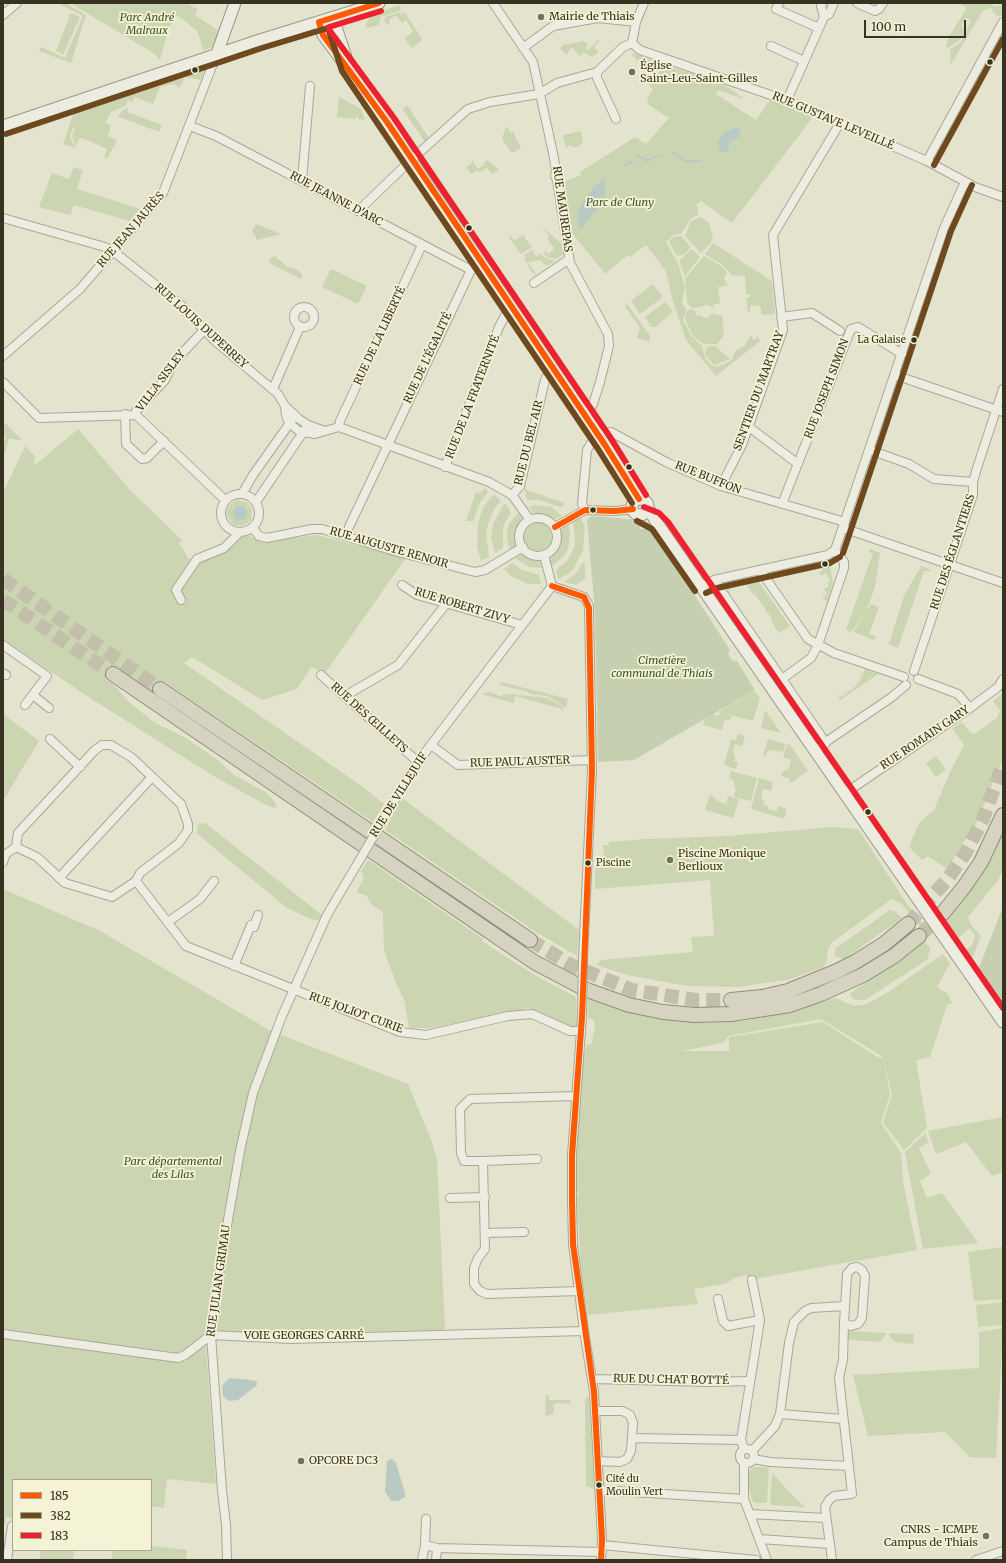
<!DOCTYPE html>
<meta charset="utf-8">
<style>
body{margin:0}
#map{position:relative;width:1006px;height:1563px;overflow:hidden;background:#e4e3ce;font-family:Merriweather,serif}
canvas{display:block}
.frame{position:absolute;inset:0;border:4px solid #383220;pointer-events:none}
.legend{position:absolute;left:12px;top:1479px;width:140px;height:72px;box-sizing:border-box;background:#f4f3d5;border:1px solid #a9a68d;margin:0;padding:5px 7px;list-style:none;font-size:12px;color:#383220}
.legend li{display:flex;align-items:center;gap:8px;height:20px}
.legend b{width:20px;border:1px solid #a9a68d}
.scale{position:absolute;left:864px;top:20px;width:102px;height:18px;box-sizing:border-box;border:2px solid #383220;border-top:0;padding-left:5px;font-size:12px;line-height:14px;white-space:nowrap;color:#383220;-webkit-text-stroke:3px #f4f3d5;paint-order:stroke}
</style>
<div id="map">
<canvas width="1006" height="1563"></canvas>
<div class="frame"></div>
<ul class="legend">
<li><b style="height:5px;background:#ff5a00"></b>185</li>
<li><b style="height:5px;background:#6e491e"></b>382</li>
<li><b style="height:5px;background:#ed222e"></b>183</li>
</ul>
<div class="scale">100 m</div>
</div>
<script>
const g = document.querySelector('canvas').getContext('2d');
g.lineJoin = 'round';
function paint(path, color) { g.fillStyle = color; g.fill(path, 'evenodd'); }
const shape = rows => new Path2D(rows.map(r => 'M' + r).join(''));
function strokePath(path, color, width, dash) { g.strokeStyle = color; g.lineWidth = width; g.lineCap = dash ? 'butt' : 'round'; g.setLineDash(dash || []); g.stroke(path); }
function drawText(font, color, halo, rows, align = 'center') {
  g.font = font + ' Merriweather,serif'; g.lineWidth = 3.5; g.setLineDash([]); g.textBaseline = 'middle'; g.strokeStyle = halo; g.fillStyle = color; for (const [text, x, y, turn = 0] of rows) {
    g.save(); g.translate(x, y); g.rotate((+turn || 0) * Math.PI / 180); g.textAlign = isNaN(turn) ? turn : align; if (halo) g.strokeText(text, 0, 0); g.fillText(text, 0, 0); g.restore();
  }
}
paint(shape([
 [61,3,65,3,86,15,71,63,39,51,41,47,65,58,83,16,61,5],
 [70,3,187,3,198,10,195,15,219,31,214,46,204,51,197,31,177,15,169,28,160,60,155,54],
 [959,3,988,3,997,7,1003,4,1003,12,1000,17,992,12,993,9,989,7,987,10,984,9,951,64,950,50,962,41,971,20,965,18,961,26,965,32,962,38,948,48,946,46,950,35,967,8],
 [400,5,401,9,399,11,381,17,379,25,367,28,366,24,371,15],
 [400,12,402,16,403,14,402,12,404,12,421,37,421,41,412,48,405,39,413,31,406,20,402,23,396,15,389,20,390,23,387,25,384,20,385,17],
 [71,13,80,17,63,55,56,51],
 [598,40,599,41,594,47,599,52,591,57,584,52,580,56,572,47,566,55,560,48,563,45,584,41,588,45,585,48,588,50],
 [633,53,663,64,660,67,650,68,643,66,631,54],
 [664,65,722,83,744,99,718,90,716,94,756,120,770,100,813,117,732,223,701,201,696,205,698,209,698,215,691,218,682,233,673,235,667,241,667,244,678,263,685,288,682,302,686,310,683,320,692,337,702,346,705,357,710,364,717,367,731,361,736,350,745,346,748,339,753,335,752,340,756,339,757,336,760,341,716,376,686,340,673,301,666,271,646,245,630,257,628,255,605,274,569,229,561,183,581,175,580,172,635,137,646,144,669,118,649,105,647,98,653,90,649,85],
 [198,69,204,71,201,80,185,77,180,87,173,84,160,87,153,104,135,97,132,102,128,100,125,106,111,112,106,122,101,120,111,125,108,136,117,140,107,159,104,158,107,149,82,138,79,139,76,147,72,136,75,128,73,127,70,137,76,149,63,144,75,109,176,76,181,77,189,74,188,72,192,71,190,73,193,74],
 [339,97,361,109,365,120,358,119,358,116,356,116,356,119,337,117],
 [407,105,429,138,425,142,403,110],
 [126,108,128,108,127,112,162,125,159,132,117,116],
 [506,126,511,133,513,132,521,148,512,153,502,139],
 [581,131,583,143,574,148,570,145,566,148,563,135],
 [472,160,478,169,485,164,484,162,487,160,499,170,492,174,487,168,480,172,477,170,471,174,466,167,472,163],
 [74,167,83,170,77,189,141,209,130,221,74,205,70,215,39,207,52,173,69,179],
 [700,217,709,223,713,238,711,243,701,253,685,236,691,221],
 [256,224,281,234,257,240,252,231],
 [545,229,562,244,564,254,556,259,547,257,543,253,546,251,548,254,554,249,547,238,549,237,545,230,541,232],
 [510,235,514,241,523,235,532,247,521,254,508,236],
 [681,236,691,247,685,254,677,256,669,242,673,237],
 [713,243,772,281,775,314,762,315,760,305,750,306,750,312,748,312,746,297,749,298,751,295,746,294,745,276,731,275,724,266,705,254],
 [692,249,700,257,685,276,679,261],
 [532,250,536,257,540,254,546,258,555,261,547,266,540,260,528,262,536,274,534,275,528,266,529,264,524,260,526,258,524,255],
 [275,256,286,266,298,270,302,274,301,279,271,264,269,259],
 [704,256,723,267,727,273,724,279,728,285,718,287,720,304,713,304,714,309,708,305,694,308,690,307,687,302,685,279],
 [331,269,367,286,358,304,322,287],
 [653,284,663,297,640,314,631,301],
 [665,302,672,310,671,314,655,327,651,327,645,317],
 [627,304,650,336,649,342,637,338,640,328,625,306],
 [690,309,695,310,696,315,700,315,704,318,709,317,712,313,715,315,722,315,724,335,717,344,704,344,693,336,685,319,686,312],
 [709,346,715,346,730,359,715,365,712,363,705,354,706,349],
 [3,421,22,440,9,439,3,459,3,446,6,436,3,434],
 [78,429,129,489,183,541,179,543,188,558,196,562,227,550,241,537,247,535,264,542,290,537,294,538,317,535,406,558,325,673,311,667,297,689,262,700,192,657,184,663,363,787,384,804,373,822,163,681,152,698,113,670,106,680,114,685,128,701,155,723,184,737,218,760,234,775,267,793,277,805,274,808,262,803,217,778,93,700,3,639,3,493,25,446,35,456,34,466],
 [524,485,527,490,564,503,563,506,560,507,539,500,527,500],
 [485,488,488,492,480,503,473,521,466,521,476,492,480,493],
 [494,494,501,501,495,507,488,524,486,533,489,557,481,561,477,547,478,523,484,506],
 [238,500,248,503,252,510,251,520,242,526,234,525,227,515,227,509,231,504],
 [504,504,506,504,511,512,503,527,503,548,495,553,491,538,493,524],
 [535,505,551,507,562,516,555,519,543,514,534,514,529,507],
 [519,512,522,520,516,533,516,546,510,551,507,539,507,531,509,524],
 [581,518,585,527,583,551,574,568,568,574,558,579,556,570,568,560,575,545,575,537,573,522],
 [538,521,550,527,553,536,551,545,547,549,538,552,529,549,526,545,523,536,526,528],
 [568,524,570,533,568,549,564,556,552,566,550,564,551,556,560,545,561,531],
 [870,549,880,553,875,587,866,612,851,632,846,630,873,553,869,552],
 [523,554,540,562,543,568,529,567,515,558],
 [819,561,830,567,833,582,827,602,822,597,827,594,824,589,829,586,827,583,830,580,826,573,821,576,819,573,823,570,819,564,810,569,806,565,802,568,797,567,789,571,787,568],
 [512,563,522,570,539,575,541,584,528,584,511,576,504,569],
 [583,563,585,563,585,579,576,585,564,582,574,575],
 [921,566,931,570,931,571,924,571,898,648,889,644,904,596],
 [756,578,790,626,779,633,774,627,775,626,771,620,772,619,767,612,766,613,766,610,756,596,754,595,757,592,753,594,744,582,729,590,730,595,727,590,740,581],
 [871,604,879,607,869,634,876,636,874,640,853,632],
 [865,669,878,674,839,701,838,699,840,698,837,694,841,697,844,695,842,691,845,694,849,691,847,688,850,691,854,688,852,684,855,687,858,683,855,680,859,683,862,675,858,673,863,674],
 [501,682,568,699,566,708,547,696,531,694,526,691,500,685],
 [754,691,760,698,753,721,732,715,730,720,725,719,722,730,703,725,705,719,714,714,715,716,719,715,720,711],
 [490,692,500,696,509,694,547,698,563,707,563,713,562,709,515,696,513,703,482,694],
 [1003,693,1003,758,973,832,970,836,967,837,947,869,928,856,922,860,909,847,919,823,934,810,950,772,964,745,952,728,962,722,969,731,974,734,997,718,1000,711,993,701],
 [765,710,781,733,761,728],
 [3,714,39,741,3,801],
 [738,734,745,736,742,746,735,744,733,752,735,756,735,762,738,763,736,769,724,765,731,739,736,740],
 [768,739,786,744,783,752,772,750,768,751,765,756,763,756],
 [787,744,790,745,808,771,792,782,789,782,790,779,781,776,782,772,789,768,791,760,783,757],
 [936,756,946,770,936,777,926,763],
 [731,771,757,778,751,801,734,797,736,788,734,787,734,781,729,777],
 [759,778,773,782,771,791,763,789,761,797,764,801,763,804,769,807,768,809,777,811,778,806,787,809,784,819,751,809],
 [710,794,718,801,726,804,728,796,739,799,733,818,705,810],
 [402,798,579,930,577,956,536,932,385,830],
 [205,823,322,915,319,920,313,920,287,908,207,842,197,833,198,824],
 [832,827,858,829,911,910,932,934,929,937,902,904,892,899,831,943,828,950,826,964,822,968,787,980,738,987,687,986,627,975,596,965,601,960,693,952,691,937,714,936,710,880,595,889,595,865,610,862,610,858,604,858,603,845,609,845,609,842,645,839,728,836],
 [1003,828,1003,868,999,879,968,917,971,925,981,936,972,959,964,951,972,945,975,936,970,928,957,939,946,919,957,907],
 [368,860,483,939,482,941,489,946,538,977,576,997,577,1026,574,1028,529,1008,431,1028,409,1028,404,999,398,988,384,951,383,912,370,903,367,896,357,892,364,877,361,871],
 [3,889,100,931,271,1031,408,1084,432,1142,437,1160,445,1330,269,1334,222,1331,205,1334,216,1484,167,1479,164,1508,151,1506,151,1480,13,1480,13,1519,6,1517,5,1524,3,1524],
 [890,910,896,912,902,918,844,959,835,956,836,948],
 [923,940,930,948,928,959,865,1000,856,1000,851,997,850,993,898,961],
 [943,954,950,963,937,987,948,994,952,1003,947,1005,930,1057,916,1060,927,1128,904,1150,883,1123,892,1095,883,1057,821,1019,729,1036,723,1043,681,1051,729,1051,729,1037,823,1022,879,1058,883,1057,890,1094,881,1123,901,1153,903,1181,917,1250,754,1279,753,1277,747,1278,746,1275,735,1278,724,1284,694,1289,698,1304,588,1315,581,1267,577,1197,579,1195,574,1182,577,1146,577,1122,584,1056,587,1045,592,1044,595,1024,593,1019,588,1018,588,999,625,1012,661,1019,703,1023,743,1021,792,1012,835,998,854,1006,867,1004,890,991],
 [1003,1117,1003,1172,992,1176,966,1142,936,1154,928,1131],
 [926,1133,928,1143,919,1148,931,1174,920,1181,927,1198,942,1193,978,1243,923,1249,905,1152],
 [1003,1247,1003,1299,974,1301,968,1252],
 [1003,1302,1003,1325,978,1327,976,1305],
 [1003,1328,996,1458,970,1457,945,1432,868,1436,853,1375,979,1368,979,1332],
 [851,1331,852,1331,887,1333,882,1340,877,1342,850,1340,847,1338,848,1333],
 [889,1333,914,1334,913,1344,895,1342,890,1337],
 [546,1395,549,1395,549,1400,570,1400,570,1404,557,1403,553,1405,554,1412,552,1412,554,1414,545,1416],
 [587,1396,589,1398,594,1489,586,1486,586,1482,585,1401],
 [753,1467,766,1467,769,1469,767,1503,755,1503,752,1501,747,1475],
 [772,1473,795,1498,805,1507,770,1505],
 [151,1546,187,1550,186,1560,111,1560,113,1550,151,1550],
 [41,1550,74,1550,73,1560,39,1560]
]), '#ccd5b1');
paint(shape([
 [592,516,640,520,640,529,649,529,683,577,730,650,728,653,730,657,733,661,737,661,755,690,634,760,598,762,597,714,598,709,597,707,595,611,587,520],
 [1003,907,1003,1006,978,970]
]), '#c7cfb1');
paint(shape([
 [737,127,740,131,740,136,729,143,728,152,720,151,718,143,719,140,726,132],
 [604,178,605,199,583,227,579,228,577,217,580,206,594,187],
 '233 513a7 7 0 1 1 14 0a7 7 0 1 1-14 0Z',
 [229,1378,252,1380,257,1382,257,1385,238,1400,229,1401,223,1396,222,1386],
 [392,1459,396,1463,405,1493,405,1497,398,1501,391,1501,385,1491,387,1462,388,1460]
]), '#b9cac4');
strokePath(shape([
 [671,151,685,161,691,162,697,160,700,161],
 [638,156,648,161,655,157,662,156],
 [625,165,629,162,633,163]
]), '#b9cac4', 2);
strokePath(shape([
 [3,579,160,689],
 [3,600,113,674],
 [908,924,949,877,966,852,983,819,1003,764],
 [919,936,943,913],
 [530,940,571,965,632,990,696,1000,731,1000]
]), '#c2c0ab', 14, [14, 7]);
const street = shape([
 [493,3,533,62,553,153,556,170,555,176,557,180,570,263,608,334,609,346,600,382,593,404,586,416],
 [779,3,776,9,819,28],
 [822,3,821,6,824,17],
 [857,3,875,11,879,9,883,3],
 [3,15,17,3],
 [632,43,640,50,791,102,927,161,975,187,1003,197],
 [632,43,636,22,644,3],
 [771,46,804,61],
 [523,48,553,26,598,18,636,22],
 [597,72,597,78,616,119],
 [787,100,824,17,829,14,834,3],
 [190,126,216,136,471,270,482,265],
 [927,161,1003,22],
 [302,180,310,86],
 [358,211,411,160,468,109,490,102,539,94,557,83,597,72,623,47,632,43],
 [3,218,105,247,118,255,182,306,215,341,278,394,285,406,299,419,308,425,325,431,315,434,299,431,289,423,286,415,285,406],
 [534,283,569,259],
 '294 317a10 10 0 1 1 20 0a10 10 0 1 1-20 0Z',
 [781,317,812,313,840,331],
 [3,356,80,289,163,193,216,56],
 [895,375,1003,412],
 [3,382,39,418,136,415,225,500],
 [273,389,300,327],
 [125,414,126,444,142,459,147,458,164,441],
 [136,415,136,411,165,380,173,363,204,330],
 [339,427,340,421,422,245],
 [749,427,798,464],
 [325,431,339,427,489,482,512,495,530,520],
 [870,450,909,464,934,479,973,482],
 [445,467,499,327,511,305],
 [721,486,742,445,783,330,773,235,840,123],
 '221 513a19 19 0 1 1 38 0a19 19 0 1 1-38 0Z',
 [242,494,253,475,292,420],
 [512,495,520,486,545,380,552,367],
 [256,502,306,428],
 [782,504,851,329,858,327,902,354],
 [585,510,582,504,587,450,593,440,602,434,611,432,666,462,721,486,845,522],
 '519 537a19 19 0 1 1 38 0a19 19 0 1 1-38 0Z',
 [349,527,471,270],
 [555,527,585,510,615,511,633,509],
 [253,528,259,536,267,538,312,529,322,529,398,552,475,572,485,570,523,547],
 [843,528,1003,583],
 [835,550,944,228,965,182],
 [544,555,552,586],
 [760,570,808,639,834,653,904,677],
 [714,580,826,743],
 [402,585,417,595,522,625],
 [552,586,584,597,589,606,592,770,583,958],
 [702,586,714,580,828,555,835,550],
 [181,600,176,590,197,559,224,548,240,532],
 [3,645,47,676,25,705],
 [914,671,973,495,973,482,977,468,1003,389],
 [3,673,6,675],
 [321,675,418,762],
 [782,679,811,658,818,645,844,568,844,562,835,550],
 [918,679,958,694,970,708],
 [33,695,49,708],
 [345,696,398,665,446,604],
 [50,739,80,767],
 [102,745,111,745,131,757,181,804,188,824,188,830,179,843,140,873,136,881,112,897,65,883,37,857,16,847,18,833,95,750,102,745],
 [431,745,458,765,592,760],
 [814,750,892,697,906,685],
 [844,794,970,708,998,687,1003,679],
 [397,796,414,767,552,586],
 [3,862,6,854,16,847],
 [59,878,152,777],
 [136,881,186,946,400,1032,426,1035,508,1016,532,1014,570,1031,581,1031],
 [168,922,200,899,214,881],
 [234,966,251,925,254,927,258,915],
 [582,1017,572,1155,572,1200,573,1244,584,1331,594,1392,602,1539,601,1560],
 [576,1096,470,1099,460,1109,461,1153,464,1161,483,1161,485,1249,478,1258,474,1268,474,1284,480,1291,487,1294,579,1291],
 [483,1161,537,1159],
 [450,1198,485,1197],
 [486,1233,524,1232],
 [857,1267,862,1270,865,1276,862,1318,858,1324,851,1326,844,1323,847,1274,852,1268,857,1267],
 [718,1299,723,1321,728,1326,760,1320],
 [3,1334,178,1358,185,1355,211,1335,291,1339,584,1331],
 [593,1379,709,1382,749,1381],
 [596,1411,623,1411,630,1415,633,1423,631,1451,627,1459,620,1462,598,1461],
 [780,1414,843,1419],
 [632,1438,741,1440],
 '740 1456a7 7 0 1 1 14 0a7 7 0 1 1-14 0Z',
 [744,1449,741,1440,760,1320,752,1280],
 [752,1451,775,1426,780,1414,789,1343,794,1322,805,1311,811,1308,845,1306],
 [753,1459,770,1462,848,1466],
 [744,1463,744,1499,767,1560],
 [600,1490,744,1499],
 [750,1514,826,1518],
 [760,1539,830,1544],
 [425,1545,426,1519],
 [602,1545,756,1560],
 [7,1560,12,1526],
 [227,1560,226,1525,222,1490,211,1335,221,1260,240,1151,253,1093,282,1016,327,915,362,856],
 [422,1560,425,1545,437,1548,602,1552],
 [436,1560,437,1548],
 [832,1560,825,1507,829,1500,834,1496,852,1494,839,1378,843,1360,844,1323],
 [976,1560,1003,1551]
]);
const secondary = shape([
 [333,18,348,63],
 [319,22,323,35,387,122,411,160,605,445,639,499],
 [216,56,235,3],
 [3,126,260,40,379,3],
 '632 507a8 8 0 1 1 16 0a8 8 0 1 1-16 0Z',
 [648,508,655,520,1003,1022]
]);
const highway = shape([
 [113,674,534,962,587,990,629,1005,663,1012,695,1015,731,1014,790,1005,821,994,863,975,894,956,919,936],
 [160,689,530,940],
 [943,913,964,887,981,862,1003,815],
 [731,1000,762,997,788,991,835,972,855,962,884,944,908,924]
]);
strokePath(street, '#a9a798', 10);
strokePath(secondary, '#999787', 13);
strokePath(highway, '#8f8c7e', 16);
strokePath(street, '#ecece0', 8);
strokePath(secondary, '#ecece0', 11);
strokePath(highway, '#d6d4c0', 14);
const streetBridge = shape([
 [362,856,397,796],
 [582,1017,583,958]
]);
strokePath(streetBridge, '#a9a798', 10, []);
strokePath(streetBridge, '#ecece0', 8);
strokePath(shape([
 [379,3,319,22,323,35,387,122,605,445,639,499],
 [555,527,585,510,615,511,633,509],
 [552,586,584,597,589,608,592,770,582,1017,572,1155,572,1200,573,1244,594,1392,602,1539,601,1560]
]), '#ff5a00', 6);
strokePath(shape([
 [6,134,262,48,328,28,342,71,598,449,632,503],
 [934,165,1003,39],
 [637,521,652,529,695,591],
 [843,553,951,231,972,185],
 [706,593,717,588,830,563,840,557]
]), '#6e491e', 6);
strokePath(shape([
 [381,11,329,27,330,31,394,118,612,440,646,495],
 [644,507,659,513,668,522,1003,1008]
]), '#ed222e', 6);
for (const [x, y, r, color] of [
 [541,17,4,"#74705d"],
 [990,62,3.5,"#383220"],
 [195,70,3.5,"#383220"],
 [632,72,4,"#74705d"],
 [469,228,3.5,"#383220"],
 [914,340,3.5,"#383220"],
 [629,467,3.5,"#383220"],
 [593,510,3.5,"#383220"],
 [825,564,3.5,"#383220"],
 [868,812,3.5,"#383220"],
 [670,860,4,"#74705d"],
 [588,863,3.5,"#383220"],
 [301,1461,4,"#74705d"],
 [599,1485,3.5,"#383220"],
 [986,1536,4,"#74705d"]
]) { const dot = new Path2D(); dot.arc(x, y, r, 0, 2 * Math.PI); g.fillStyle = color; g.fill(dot); strokePath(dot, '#f4f3d5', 1.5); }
drawText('10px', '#383220', '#f4f3d5', [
 ["La Galaise",906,340,"right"],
 ["Piscine",596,863],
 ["Cité du",606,1479],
 ["Moulin Vert",606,1492]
], 'left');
drawText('11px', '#383220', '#f4f3d5', [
 ["Mairie de Thiais",549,17],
 ["Église",640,66],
 ["Saint-Leu-Saint-Gilles",640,79],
 ["Piscine Monique",678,854],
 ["Berlioux",678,867],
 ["OPCORE DC3",309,1461],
 ["CNRS - ICMPE",978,1530,"right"],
 ["Campus de Thiais",978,1543,"right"]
], 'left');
drawText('italic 11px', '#3c5327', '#f4f3d5', [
 ["Parc André",147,18],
 ["Malraux",147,31],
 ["Parc de Cluny",620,203],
 ["Cimetière",662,661],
 ["communal de Thiais",662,674],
 ["Parc départemental",173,1162],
 ["des Lilas",173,1175]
]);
drawText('11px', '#383220', '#f4f3d5', [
 ["RUE GUSTAVE LEVEILLÉ",833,121,23],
 ["RUE JEANNE D'ARC",336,199,28],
 ["RUE MAUREPAS",562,209,82],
 ["RUE JEAN JAURÈS",131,230,-49],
 ["RUE LOUIS DUPERREY",201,326,42],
 ["RUE DE LA LIBERTÉ",380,336,-65],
 ["RUE DE L'ÉGALITÉ",428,358,-65],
 ["VILLA SISLEY",161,381,-53],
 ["RUE JOSEPH SIMON",827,389,-69],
 ["SENTIER DU MARTRAY",759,391,-70],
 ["RUE DE LA FRATERNITÉ",473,397,-69],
 ["RUE DU BEL AIR",529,443,-76],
 ["RUE BUFFON",708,478,22],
 ["RUE AUGUSTE RENOIR",389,548,16],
 ["RUE DES ÉGLANTIERS",953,552,-72],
 ["RUE ROBERT ZIVY",462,606,17],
 ["RUE DES ŒILLETS",369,718,42],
 ["RUE ROMAIN GARY",925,738,-34],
 ["RUE PAUL AUSTER",520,762,-2],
 ["RUE DE VILLEJUIF",399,795,-58],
 ["RUE JOLIOT CURIE",356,1013,20],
 ["RUE JULIAN GRIMAU",219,1281,-82],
 ["VOIE GEORGES CARRÉ",304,1336],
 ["RUE DU CHAT BOTTÉ",671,1380,1]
]);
</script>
